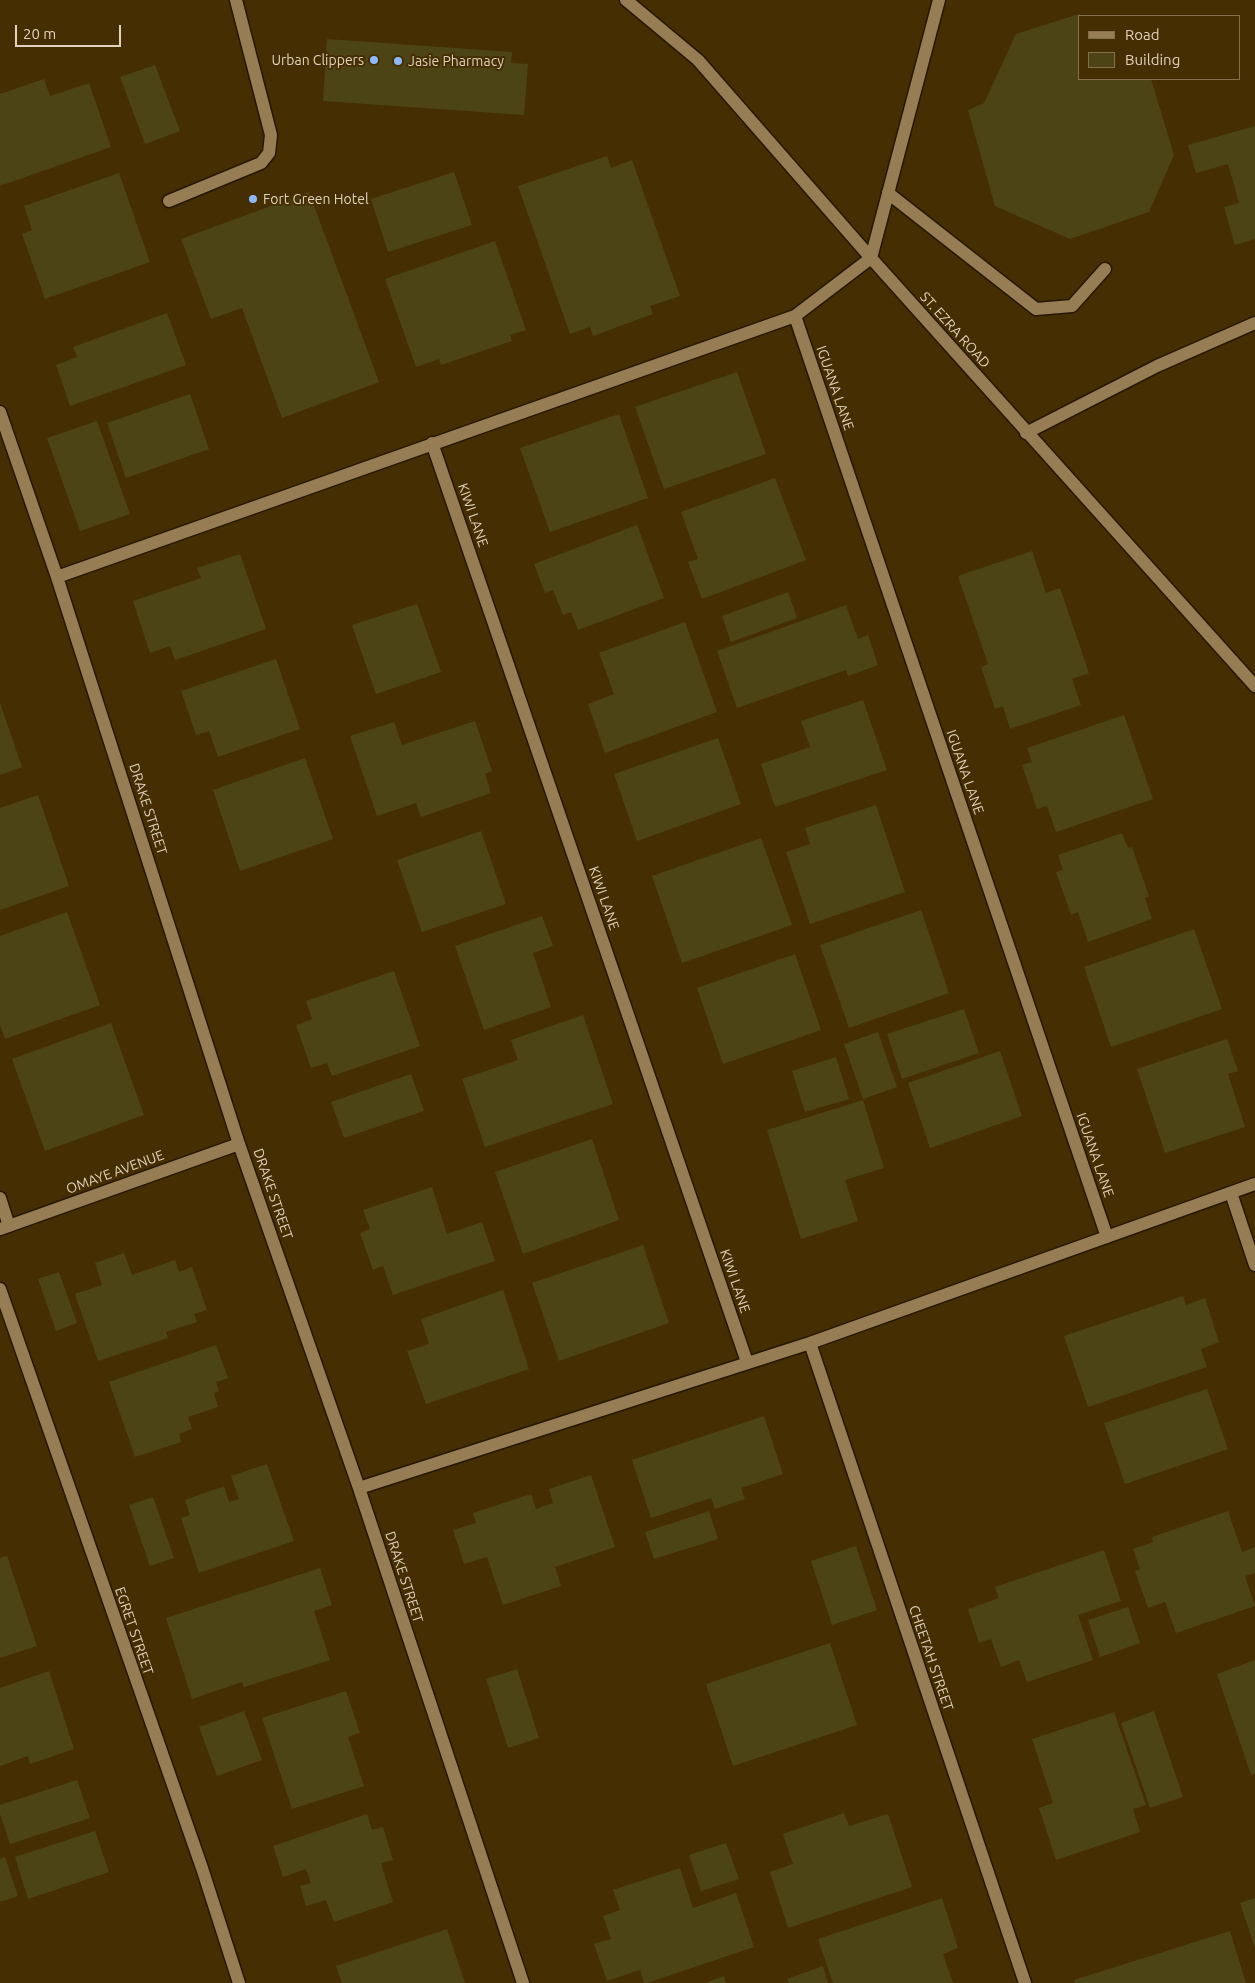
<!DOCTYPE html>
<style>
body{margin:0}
#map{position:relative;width:1255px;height:1983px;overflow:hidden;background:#452e02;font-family:Ubuntu,sans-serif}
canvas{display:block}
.legend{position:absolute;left:1078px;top:15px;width:162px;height:65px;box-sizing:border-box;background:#452e02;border:1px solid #83704d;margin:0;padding:6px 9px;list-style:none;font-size:15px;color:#e0d2bd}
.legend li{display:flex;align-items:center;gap:10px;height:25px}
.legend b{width:25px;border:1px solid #83704d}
.scale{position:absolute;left:15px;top:25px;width:106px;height:22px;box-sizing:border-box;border:2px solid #e0d2bd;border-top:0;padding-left:6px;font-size:15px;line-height:18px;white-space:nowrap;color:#e0d2bd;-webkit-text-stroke:4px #452e02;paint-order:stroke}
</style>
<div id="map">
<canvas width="1255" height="1983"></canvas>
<ul class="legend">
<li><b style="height:6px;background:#967d54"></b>Road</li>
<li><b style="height:14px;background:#4d4416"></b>Building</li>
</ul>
<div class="scale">20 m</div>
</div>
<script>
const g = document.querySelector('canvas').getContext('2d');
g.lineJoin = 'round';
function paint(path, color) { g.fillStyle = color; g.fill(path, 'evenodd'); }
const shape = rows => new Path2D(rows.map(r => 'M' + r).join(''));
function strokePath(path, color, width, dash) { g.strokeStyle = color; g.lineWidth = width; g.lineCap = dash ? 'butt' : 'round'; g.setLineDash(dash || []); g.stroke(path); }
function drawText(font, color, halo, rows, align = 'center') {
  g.font = font + ' Ubuntu,sans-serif'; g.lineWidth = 4; g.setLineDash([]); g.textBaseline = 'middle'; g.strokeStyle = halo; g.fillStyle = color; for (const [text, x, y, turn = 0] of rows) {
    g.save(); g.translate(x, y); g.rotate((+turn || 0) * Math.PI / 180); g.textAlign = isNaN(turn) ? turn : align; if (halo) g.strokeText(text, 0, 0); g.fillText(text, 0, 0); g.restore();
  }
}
paint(shape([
 [1079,14,1079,79,1151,79,1174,155,1149,212,1070,239,995,206,968,110,984,103,1016,34],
 [327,39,512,52,511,63,528,64,524,115,323,101],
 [155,65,180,131,145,144,120,77],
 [44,79,50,96,89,83,111,147,0,186,0,94],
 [1255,126,1255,239,1235,245,1224,207,1239,203,1228,164,1196,173,1188,145],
 [607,156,611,168,632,160,680,296,650,306,653,314,593,336,590,327,570,334,518,186],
 [454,172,472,225,388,252,371,199],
 [119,173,150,262,45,299,22,234,32,230,24,206],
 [309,192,379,382,282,418,242,308,211,319,181,239],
 [495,241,526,330,510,335,512,341,441,365,439,359,416,367,385,279],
 [167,313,186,365,70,406,56,365,77,357,73,347],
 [737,372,766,454,664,489,635,407],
 [190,394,209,449,126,478,107,423],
 [619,414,648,498,550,532,520,448],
 [97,421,130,514,80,531,47,438],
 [775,478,806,560,702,599,688,562,698,559,681,512],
 [637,525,664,598,578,630,571,612,563,615,553,590,545,593,534,564],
 [1032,551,1046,593,1060,588,1089,673,1072,679,1081,705,1010,729,1003,706,995,709,981,667,988,664,958,576],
 [240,554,266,629,175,660,170,646,150,653,133,601,201,578,197,568],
 [788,592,797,618,731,642,722,616],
 [417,604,441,672,376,694,352,625],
 [846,605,858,639,868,635,878,665,848,676,846,670,737,708,717,651],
 [685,622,717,712,605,753,588,704,614,694,599,653],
 [276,659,300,729,218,757,209,731,196,735,181,691],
 [863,700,887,770,775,807,761,764,810,747,801,721],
 [0,703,22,767,0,775],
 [1124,715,1153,799,1056,832,1047,806,1037,809,1022,765,1032,762,1027,748],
 [475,721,492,771,485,774,491,793,421,817,416,803,377,816,350,736,394,722,402,745],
 [718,738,741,804,637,841,614,774],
 [305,758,333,839,240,871,213,790],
 [38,795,69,886,0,910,0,808],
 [876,805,905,892,810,924,786,852,810,844,805,828],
 [481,831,506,904,422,932,397,860],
 [1122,833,1128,848,1132,847,1149,896,1145,898,1152,919,1088,942,1078,912,1071,915,1056,872,1063,870,1058,855],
 [761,838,792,925,682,963,652,876],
 [921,910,949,993,849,1028,820,945],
 [67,912,100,1005,5,1039,0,1025,0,936],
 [542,916,553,946,533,953,551,1007,484,1030,455,946],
 [1194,929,1222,1009,1111,1047,1084,967],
 [795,954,821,1030,723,1064,697,988],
 [394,971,420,1046,332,1076,327,1063,311,1068,296,1025,312,1019,306,1001],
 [964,1009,979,1053,902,1079,887,1034],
 [583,1015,613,1104,485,1147,462,1079,518,1060,511,1040],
 [111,1023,144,1115,45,1151,12,1059],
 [878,1032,897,1087,863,1099,844,1044],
 [1227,1039,1238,1071,1228,1074,1245,1127,1165,1153,1137,1069],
 [1000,1051,1022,1116,930,1148,908,1083],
 [836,1057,849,1099,805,1112,792,1071],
 [411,1074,424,1111,344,1138,331,1102],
 [863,1100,884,1168,845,1180,858,1221,801,1239,767,1130],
 [592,1139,619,1220,523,1254,495,1172],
 [432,1187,447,1234,482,1222,495,1261,393,1295,383,1266,373,1270,360,1233,370,1229,363,1210],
 [643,1245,669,1323,559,1361,532,1283],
 [124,1253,132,1275,175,1260,179,1272,192,1267,207,1310,194,1314,197,1322,166,1332,168,1338,98,1361,75,1294,102,1285,95,1263],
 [59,1272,77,1323,56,1331,38,1279],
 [503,1290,529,1369,426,1404,407,1351,429,1344,421,1319],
 [1183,1296,1186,1305,1205,1298,1219,1342,1201,1349,1207,1367,1088,1407,1064,1336],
 [216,1345,228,1378,216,1382,219,1391,214,1393,218,1407,188,1417,192,1429,179,1434,181,1442,135,1457,109,1382],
 [1207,1389,1228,1449,1125,1484,1104,1423],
 [764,1416,783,1474,741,1488,745,1499,715,1509,711,1498,651,1518,632,1460],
 [267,1464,294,1541,199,1573,181,1518,190,1515,185,1500,224,1486,229,1502,239,1499,231,1476],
 [591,1475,615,1547,555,1567,561,1586,503,1605,487,1557,464,1564,453,1530,476,1523,473,1513,531,1494,536,1509,553,1503,549,1489],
 [153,1497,174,1558,150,1566,129,1505],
 [709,1511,718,1539,654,1559,645,1532],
 [1228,1511,1242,1552,1255,1547,1255,1573,1245,1576,1255,1606,1176,1633,1165,1602,1148,1608,1135,1571,1140,1569,1133,1549,1153,1542,1152,1537],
 [856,1546,877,1610,832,1625,811,1561],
 [1104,1550,1121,1601,1078,1615,1093,1660,1027,1682,1019,1660,1001,1667,991,1639,979,1643,968,1609,999,1598,995,1587],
 [7,1556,37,1646,0,1658,0,1558],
 [320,1568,332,1605,314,1611,330,1660,244,1687,242,1682,192,1699,166,1618],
 [1128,1607,1140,1643,1100,1657,1088,1620],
 [830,1643,857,1725,733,1766,706,1684],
 [1255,1660,1255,1774,1251,1775,1217,1674],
 [517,1669,539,1738,508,1748,486,1679],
 [49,1671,74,1749,30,1764,28,1756,0,1766,0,1688],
 [346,1691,360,1733,348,1737,364,1786,292,1809,262,1718],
 [244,1711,262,1760,217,1776,199,1727],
 [1154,1711,1183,1797,1150,1808,1121,1723],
 [1114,1712,1146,1805,1133,1809,1140,1832,1056,1860,1039,1808,1053,1803,1032,1739],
 [77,1780,90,1818,10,1844,0,1814,0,1805],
 [844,1813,849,1826,888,1814,912,1887,788,1928,770,1872,793,1864,783,1834],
 [367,1814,372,1830,383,1827,393,1860,381,1863,393,1902,334,1922,326,1900,306,1906,300,1886,311,1883,306,1869,283,1877,273,1846],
 [95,1831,109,1872,28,1899,15,1857],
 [726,1843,739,1879,701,1891,689,1855],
 [5,1857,18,1896,0,1902,0,1859],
 [680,1868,693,1908,736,1893,754,1947,647,1983,644,1983,640,1970,607,1981,594,1944,611,1939,603,1916,620,1910,613,1890],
 [942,1898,958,1948,943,1954,953,1983,833,1983,818,1939],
 [1255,1898,1255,1948,1240,1903],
 [447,1929,465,1983,342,1983,336,1966],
 [1230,1931,1246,1983,1075,1983,1074,1980],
 [823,1966,828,1983,789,1983,787,1979],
 [724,1976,726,1983,705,1983]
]), '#4d4416');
const service = shape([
 [888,193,1036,309,1072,306,1105,269],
 [169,201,261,163,269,153,271,135,236,0],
 [1026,433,1157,366,1255,323]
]);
const minor = shape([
 [626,0,698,60,871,258,1255,686],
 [795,316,1107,1237],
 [0,412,57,577,239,1144,359,1488,523,1983],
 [432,443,747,1362],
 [57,577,795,316,871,258,939,0],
 [1231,1193,1255,1265],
 [0,1198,9,1226],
 [0,1229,239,1144],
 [0,1289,202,1868,239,1983],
 [810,1343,1025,1983],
 [359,1488,810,1343,1255,1184]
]);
strokePath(service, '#271700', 15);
strokePath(minor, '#271700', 15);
strokePath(service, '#967d54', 12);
strokePath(minor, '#967d54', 12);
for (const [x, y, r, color] of [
 [374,60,5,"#8db9fc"],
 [398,61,5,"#8db9fc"],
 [253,199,5,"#8db9fc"]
]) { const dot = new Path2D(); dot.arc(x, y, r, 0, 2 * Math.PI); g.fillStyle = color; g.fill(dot); strokePath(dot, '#452e02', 2); }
drawText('14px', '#e0d2bd', '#452e02', [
 ["Urban Clippers",364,60,"right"],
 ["Jasie Pharmacy",408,61],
 ["Fort Green Hotel",263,199]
], 'left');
drawText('14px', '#e0d2bd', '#452e02', [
 ["ST. EZRA ROAD",955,330,48],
 ["IGUANA LANE",835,388,71],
 ["KIWI LANE",473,515,71],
 ["IGUANA LANE",965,772,71],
 ["DRAKE STREET",148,809,72],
 ["KIWI LANE",604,898,71],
 ["IGUANA LANE",1095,1155,71],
 ["OMAYE AVENUE",115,1172,-20],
 ["DRAKE STREET",273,1194,71],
 ["KIWI LANE",735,1281,71],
 ["DRAKE STREET",404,1577,72],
 ["EGRET STREET",134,1631,71],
 ["CHEETAH STREET",931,1658,71]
]);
</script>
